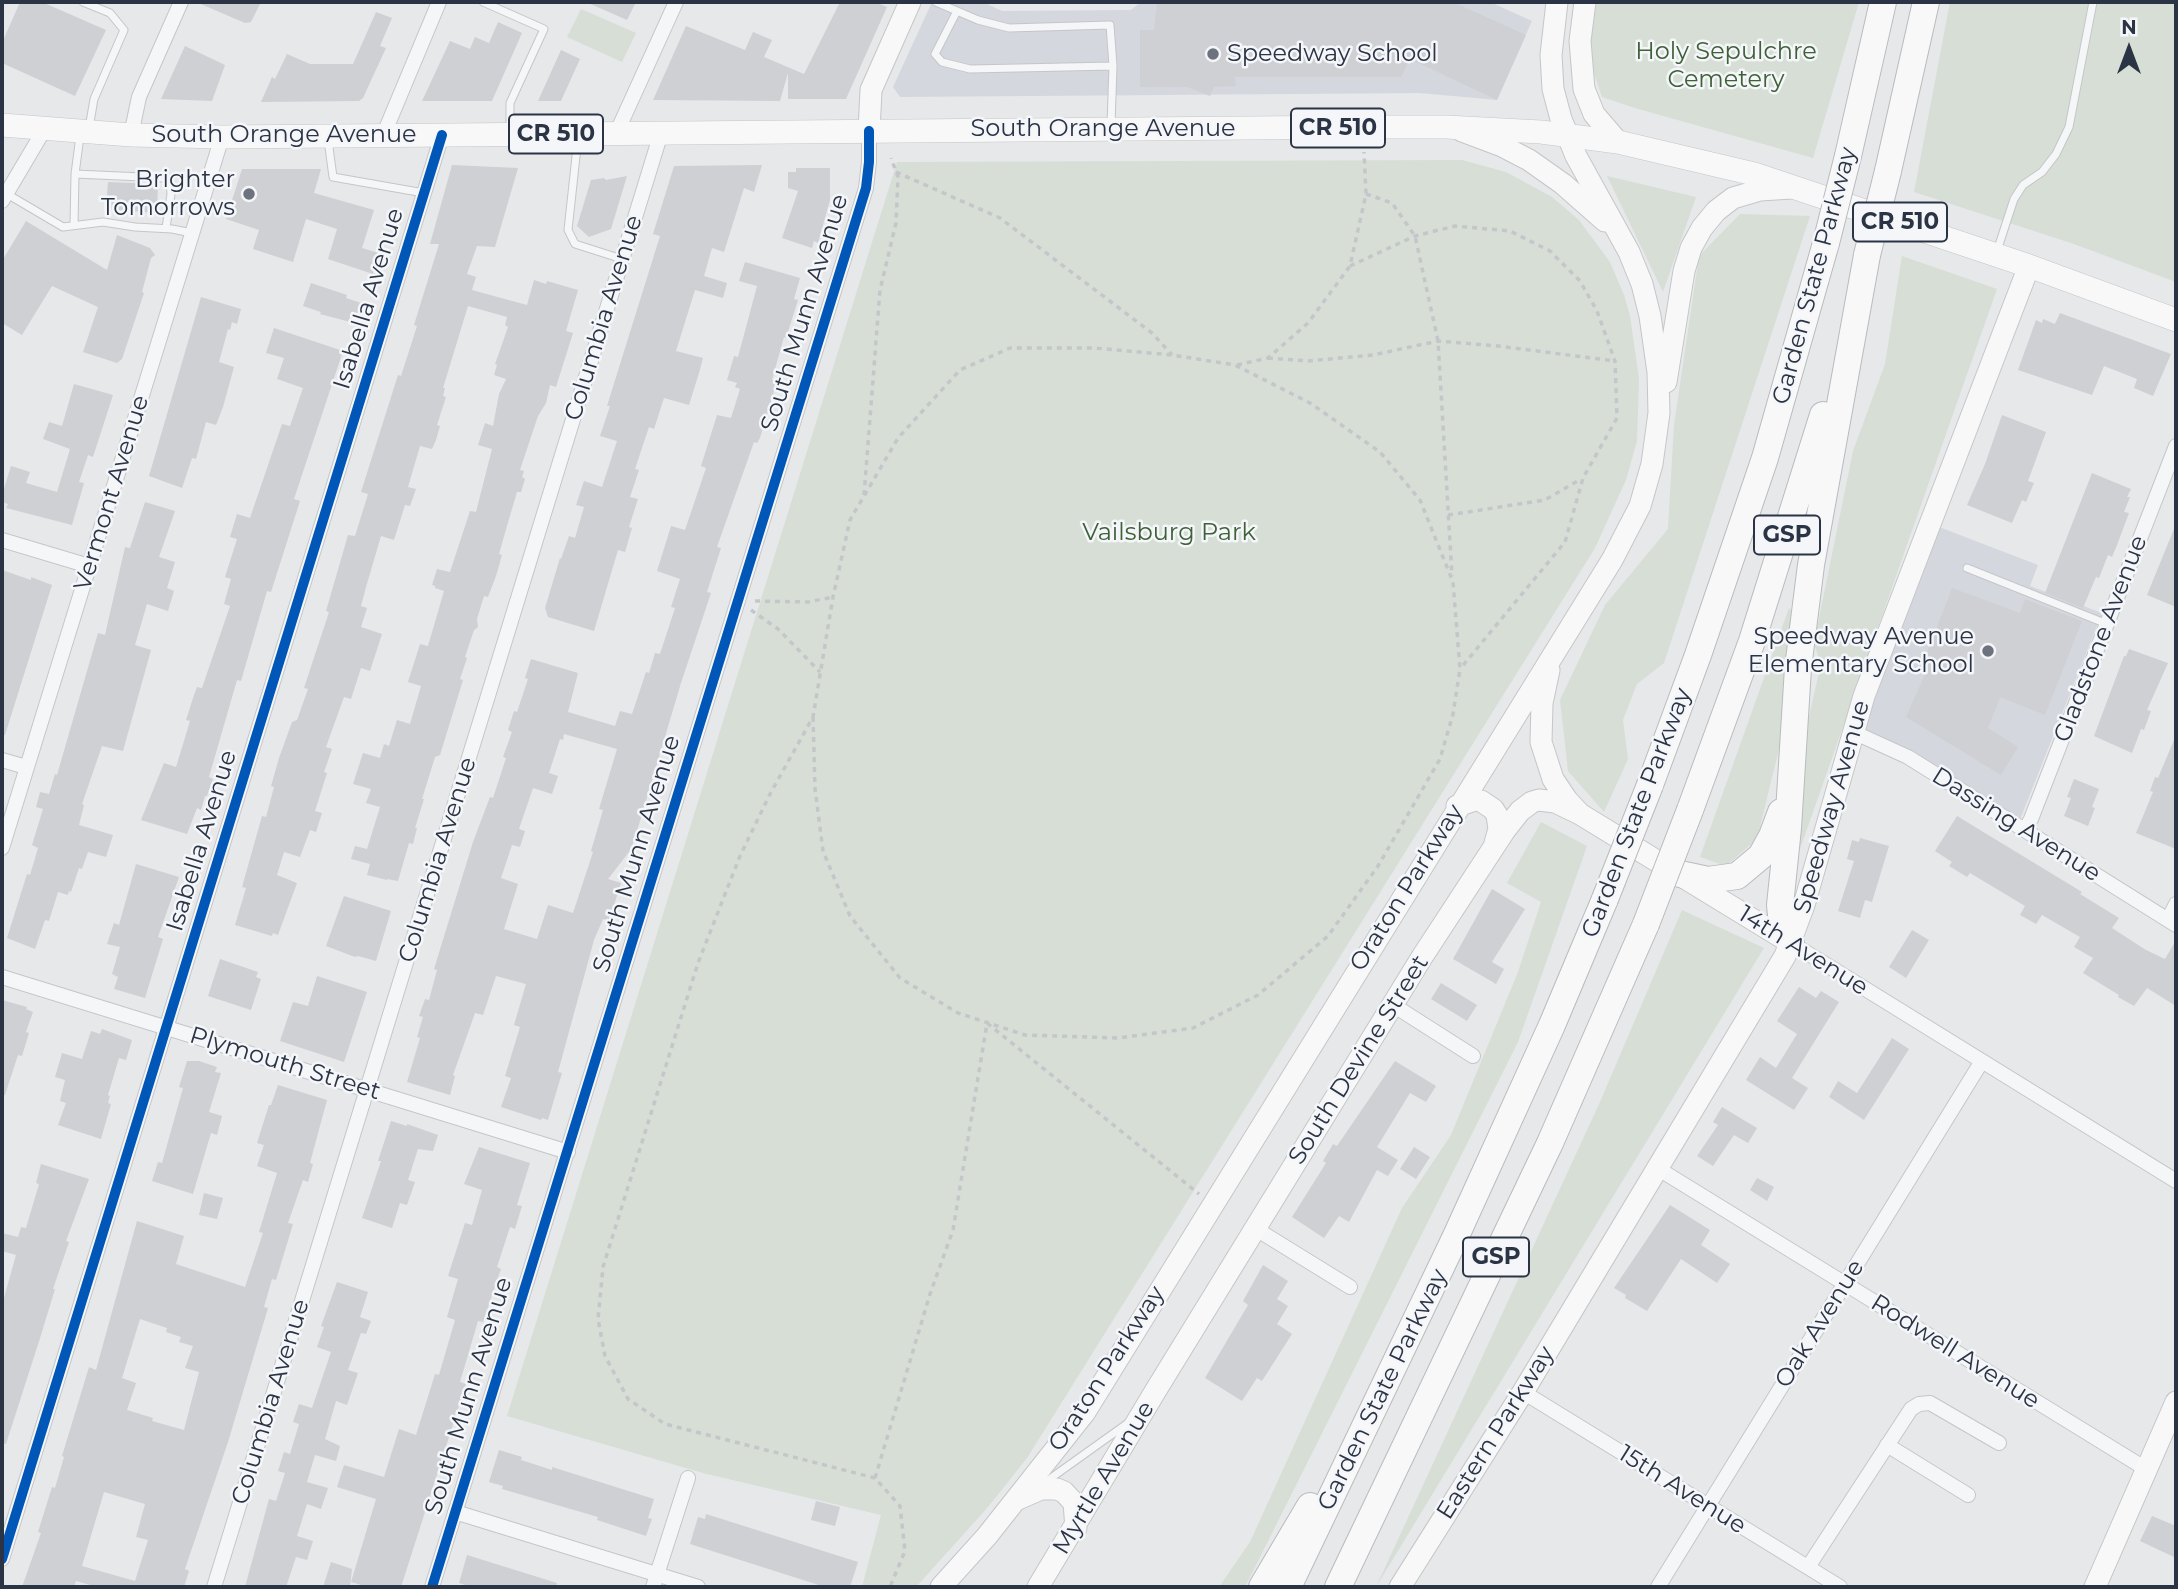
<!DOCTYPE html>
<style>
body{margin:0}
#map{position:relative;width:2178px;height:1589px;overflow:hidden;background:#e6e8ea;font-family:Montserrat,sans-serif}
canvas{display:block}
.frame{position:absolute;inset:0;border:4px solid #2b3445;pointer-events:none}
.north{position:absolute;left:2094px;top:14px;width:70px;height:70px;-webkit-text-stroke:5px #f4f6f9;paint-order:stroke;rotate:0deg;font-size:19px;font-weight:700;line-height:28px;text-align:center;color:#2b3445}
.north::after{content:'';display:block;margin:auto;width:24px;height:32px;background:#2b3445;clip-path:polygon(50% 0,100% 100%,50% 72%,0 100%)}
</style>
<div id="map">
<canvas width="2178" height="1589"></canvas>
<div class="frame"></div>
<div class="north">N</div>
</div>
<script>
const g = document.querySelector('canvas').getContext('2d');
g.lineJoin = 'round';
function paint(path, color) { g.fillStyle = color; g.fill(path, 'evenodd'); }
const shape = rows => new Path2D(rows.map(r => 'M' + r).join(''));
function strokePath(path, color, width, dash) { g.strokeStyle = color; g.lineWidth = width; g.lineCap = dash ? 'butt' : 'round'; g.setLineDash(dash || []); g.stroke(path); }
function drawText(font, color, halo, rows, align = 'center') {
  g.font = font + ' Montserrat,sans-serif'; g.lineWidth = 5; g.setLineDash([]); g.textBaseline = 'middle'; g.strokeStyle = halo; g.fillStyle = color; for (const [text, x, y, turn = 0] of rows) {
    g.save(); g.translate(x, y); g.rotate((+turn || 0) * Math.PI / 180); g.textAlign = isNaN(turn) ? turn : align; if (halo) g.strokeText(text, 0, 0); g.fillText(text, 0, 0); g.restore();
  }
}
paint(shape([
 [932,2,983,2,1002,11,1131,10,1141,2,1490,2,1532,21,1497,100,1420,93,900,97,893,87],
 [1939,527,2038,565,2030,586,2102,613,2017,827,1861,735,1875,688]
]), '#d4d7dd');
paint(shape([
 [1593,2,1859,2,1813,158,1635,108,1602,97,1590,61],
 [1950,2,2176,2,2176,282,2074,244,1914,192],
 [581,9,636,33,622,62,567,37],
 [1462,160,1506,172,1552,197,1579,220,1610,262,1624,295,1630,316,1639,379,1637,441,1626,480,1595,548,1027,1458,988,1507,916,1587,862,1587,881,1515,703,1473,507,1416,897,162],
 [1607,176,1696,197,1663,292],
 [1740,214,1810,216,1664,663,1637,684,1623,720,1628,759,1604,812,1568,771,1560,700,1605,605,1668,529,1674,425,1699,256],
 [1902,256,1997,289,1800,849,1807,725,1821,664,1814,643,1853,451,1885,364],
 [1789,608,1795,615,1781,741,1757,839,1726,866,1700,857],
 [1541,822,1587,846,1518,1042,1245,1587,1219,1587,1250,1542,1402,1208,1451,1135,1518,972,1541,902,1507,883],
 [1682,910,1764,948,1376,1587,1600,1102]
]), '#d6ded6');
paint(shape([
 [20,2,42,2,106,30,75,96,2,63,2,43],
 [196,2,261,2,251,22,245,23],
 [586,2,636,2,627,20],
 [840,2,875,2,887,7,846,99,788,99,788,73,780,101,653,100,686,26,745,50,753,32,772,40,764,57,804,74],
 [1157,2,1453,2,1526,35,1497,100,1410,59,1401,77,1235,77,1236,86,1214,87,1210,96,1187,87,1140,87,1140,30,1154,30],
 [376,12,392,18,380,46,386,48,363,98,359,101,261,102,272,77,275,79,287,54,310,64,353,64],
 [498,22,522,33,492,101,422,101,450,41,470,49,475,37,489,43],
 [185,46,225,65,212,101,161,99],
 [561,50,580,59,561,101,538,101],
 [452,165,518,168,495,247,477,246,467,274,476,277,472,290,527,305,534,280,546,284,547,281,578,290,566,331,573,333,556,387,550,385,546,403,538,416,520,470,524,471,522,477,525,479,521,492,517,492,509,519,499,554,502,555,496,576,488,597,484,596,477,619,478,627,474,630,465,657,467,658,460,679,463,680,440,755,435,757,422,799,424,799,415,828,417,828,413,844,409,843,398,881,387,879,387,880,367,875,370,864,351,859,355,846,367,849,380,807,366,803,371,789,353,784,363,753,380,758,384,744,389,746,397,720,410,724,421,686,408,682,420,644,428,646,444,591,435,588,435,586,432,585,437,569,450,572,470,511,476,512,492,449,478,445,485,423,493,426,499,394,506,379,494,375,497,365,495,364,508,327,505,325,507,317,468,306,443,388,445,388,443,396,446,397,437,425,440,426,436,440,432,449,420,446,408,487,416,489,410,506,405,505,394,540,381,536,366,587,361,606,367,608,361,627,382,634,370,671,361,668,351,699,344,697,326,747,332,749,324,772,327,773,315,811,322,813,316,832,310,830,300,857,284,852,277,875,297,883,278,935,273,933,272,936,235,925,246,888,242,887,262,816,266,817,274,787,271,786,279,758,292,722,297,720,308,689,304,688,329,612,326,611,348,535,355,536,368,494,361,492,398,375,401,376,417,326,414,325,439,244,430,244],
 [762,165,754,192,744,188,724,252,712,248,704,276,727,283,723,298,695,290,676,351,703,358,699,373,689,405,664,398,654,429,649,427,635,469,639,470,630,497,638,499,629,527,632,528,625,552,618,550,594,631,548,617,545,608,560,558,561,559,569,536,575,538,584,507,576,505,584,481,602,487,617,441,600,436,610,406,607,406,660,236,653,234,674,166],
 [796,168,830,168,830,200,818,243,814,241,812,248,782,238,798,191,788,188,788,172,796,172],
 [242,169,321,169,314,193,374,210,362,248,379,253,373,274,328,259,337,229,306,219,293,262,253,249,259,230,226,219],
 [627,176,611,229,589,237,577,226,591,180,604,178,606,180],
 [108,182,158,184,157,213,106,209],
 [26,221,107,270,117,235,150,248,155,255,151,258,142,292,144,293,122,359,117,363,83,352,98,307,52,286,22,335,2,323,2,261],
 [745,262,800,278,794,299,798,300,786,338,784,337,772,380,777,381,760,438,757,443,754,442,717,547,721,548,707,592,711,593,681,683,634,841,629,852,608,879,621,883,609,921,603,919,594,940,558,1072,562,1073,548,1120,542,1118,541,1120,501,1107,511,1078,505,1076,520,1027,514,1025,526,984,496,976,483,1015,475,1013,453,1075,455,1076,450,1095,407,1082,420,1038,417,1037,423,1017,419,1016,425,999,429,1000,437,970,434,969,473,842,490,797,493,798,506,758,503,757,512,732,508,730,514,711,517,712,528,679,525,678,531,659,578,673,568,712,615,726,620,711,632,714,646,672,649,673,655,653,660,654,675,608,671,607,680,579,657,571,671,526,685,530,706,468,701,466,717,415,731,418,740,389,735,387,737,383,727,380,734,356,738,357,757,286,739,281],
 [564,734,617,749,599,809,603,810,591,851,593,852,573,913,548,905,537,939,504,929,518,884,501,878,512,845,520,847,525,831,519,829,533,788,552,794,558,776,549,773,560,739,563,740],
 [311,283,347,295,346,298,361,303,354,323,320,314,321,312,303,306],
 [201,297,241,309,237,324,232,322,230,330,228,329,219,362,234,367,223,407,216,425,206,422,196,459,192,458,182,488,149,476],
 [2060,313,2171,354,2153,396,2134,388,2137,379,2104,366,2092,395,2018,370,2036,320,2042,323,2043,319,2055,324],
 [274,328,343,351,294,499,300,501,271,592,267,591,241,681,237,680,209,777,213,779,207,796,205,796,201,810,197,808,187,834,141,820,164,763,176,767,190,721,186,720,194,695,197,687,202,688,230,606,224,604,231,579,225,577,237,539,230,537,237,514,250,518,282,424,290,426,303,388,277,379,284,358,266,353],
 [74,384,113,395,93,457,88,455,79,482,84,483,72,525,6,508,8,504,2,502,2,495,11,466,30,472,26,483,57,492,70,449,43,439,49,422,62,426],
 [2002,415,2046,432,2028,481,2034,483,2026,502,2022,500,2012,523,1967,505,1985,464],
 [2092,473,2131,489,2127,497,2130,497,2124,512,2129,513,2117,545,2112,557,2108,555,2099,578,2096,577,2083,608,2045,593],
 [145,502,175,511,159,557,175,562,167,588,174,591,168,611,147,604,135,645,151,650,123,751,102,746,82,804,84,805,79,825,113,835,106,857,88,852,82,869,79,868,71,892,69,891,68,895,58,892,49,921,45,920,35,949,7,938,27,874,30,875,38,848,32,845,43,809,36,807,40,792,49,794,55,774,57,775,98,633,105,635,125,547,130,548],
 [2176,524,2176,607,2147,595],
 [2,570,31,580,31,577,52,585,5,735,2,735],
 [1952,588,2020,613,2025,599,2082,621,2045,715,2000,697,1988,728,2018,747,2001,775,1906,717,1927,670,1921,668],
 [2129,649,2168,663,2147,710,2151,711,2144,730,2141,729,2132,753,2094,736,2124,656,2126,656],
 [2176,735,2176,849,2136,833,2153,792,2150,791,2155,777,2158,778],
 [2074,779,2099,789,2092,807,2095,808,2088,826,2064,816,2071,798,2067,797],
 [1957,816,2082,892,2080,894,2119,918,2112,928,2146,950,2165,959,2176,940,2176,1006,2147,988,2134,1006,2118,997,2119,995,2083,973,2093,958,2074,947,2080,937,2042,915,2036,924,2020,915,2025,906,1970,873,1967,877,1949,866,1952,862,1935,851],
 [1860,838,1889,846,1872,902,1865,900,1860,918,1838,911,1854,861,1847,859,1852,840,1859,842],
 [136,864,179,877,158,937,163,939,145,998,114,989,118,977,112,974,120,947,107,944,114,923,119,925],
 [1492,889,1525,909,1492,962,1504,969,1496,984,1453,959],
 [344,896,391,911,376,961,358,956,355,957,326,946],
 [1912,930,1929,940,1906,978,1889,967],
 [220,959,258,972,256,977,261,979,251,1010,208,996],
 [317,976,367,992,344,1062,280,1041,293,1002,308,1006],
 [1441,983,1477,1005,1467,1021,1431,999],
 [1799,987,1816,998,1821,991,1839,1002,1792,1078,1808,1088,1794,1110,1746,1080,1760,1057,1776,1068,1797,1034,1777,1021],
 [2,1000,27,1007,26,1009,33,1012,26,1032,29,1033,22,1056,18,1055,5,1095,2,1095],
 [102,1029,132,1040,126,1060,119,1058,108,1095,110,1096,108,1103,111,1104,101,1139,58,1125,66,1103,60,1101,65,1080,55,1077,62,1053,82,1059,91,1031,100,1034],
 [1892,1038,1909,1049,1864,1120,1829,1097,1838,1081,1857,1093],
 [187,1061,199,1061,217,1067,215,1072,221,1073,209,1112,222,1116,217,1135,211,1133,193,1194,152,1181,158,1162,162,1163,183,1088,179,1087],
 [1395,1061,1436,1086,1426,1102,1410,1093,1377,1147,1398,1160,1388,1176,1377,1170,1349,1222,1339,1216,1324,1238,1292,1217,1326,1163,1323,1161,1333,1144,1337,1146],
 [278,1085,327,1100,310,1163,313,1164,308,1182,303,1180,288,1223,293,1224,276,1280,272,1279,264,1307,268,1308,228,1442,185,1569,189,1571,184,1587,97,1587,76,1581,74,1587,22,1587,41,1533,38,1532,52,1487,55,1488,64,1457,62,1456,89,1367,96,1370,137,1221,184,1236,176,1264,245,1287,263,1233,259,1232,277,1173,257,1166,264,1145,257,1143,269,1105,271,1105],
 [140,1319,167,1328,166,1332,181,1337,179,1342,193,1346,185,1368,199,1372,184,1430,152,1421,153,1418,127,1410,136,1383,122,1378],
 [104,1492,145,1504,136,1537,148,1540,135,1581,82,1566],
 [1722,1107,1757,1128,1748,1143,1734,1135,1713,1166,1697,1156,1718,1125,1713,1122],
 [391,1121,407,1126,407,1124,438,1135,433,1151,418,1149,408,1180,415,1182,407,1205,400,1203,392,1228,362,1218,381,1161,378,1161],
 [479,1147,530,1163,517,1205,522,1206,515,1229,510,1227,497,1267,501,1269,483,1322,478,1321,460,1382,466,1384,401,1587,368,1587,351,1582,376,1499,337,1487,344,1465,384,1477,399,1429,416,1435,435,1374,439,1375,455,1320,447,1317,458,1279,448,1276,465,1223,472,1225,482,1190,464,1184],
 [1414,1147,1430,1157,1416,1179,1400,1169],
 [41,1164,89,1179,66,1241,69,1242,53,1289,55,1289,41,1335,6,1444,2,1443,2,1305,16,1255,2,1251,2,1233,18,1237,21,1227,26,1228,39,1184,36,1183],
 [1757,1178,1774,1187,1767,1201,1750,1190],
 [204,1193,223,1198,217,1219,199,1215],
 [1670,1205,1710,1230,1701,1245,1730,1264,1717,1283,1681,1259,1647,1311,1625,1298,1626,1295,1614,1288],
 [1263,1265,1288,1281,1277,1299,1288,1306,1277,1324,1292,1334,1262,1381,1257,1378,1242,1401,1205,1378,1248,1305,1243,1301],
 [337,1282,368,1292,360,1317,371,1321,366,1334,361,1333,348,1370,358,1373,347,1405,336,1401,325,1439,340,1446,336,1461,315,1455,307,1482,328,1488,321,1509,307,1504,297,1536,313,1541,307,1560,296,1557,286,1587,245,1587,269,1499,276,1501,285,1473,278,1471,284,1452,290,1454,299,1424,293,1422,299,1404,312,1408,331,1352,317,1347,324,1327,321,1326],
 [499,1450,522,1457,521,1460,552,1470,552,1467,654,1499,648,1518,652,1519,646,1536,597,1520,598,1517,502,1489,503,1486,489,1482],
 [816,1501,840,1507,835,1526,811,1520],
 [706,1514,858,1562,850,1587,825,1587,690,1544,698,1517,705,1519],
 [2152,1516,2176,1526,2176,1558,2140,1541],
 [467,1555,557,1583,556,1587,472,1587,459,1583],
 [331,1562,352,1569,350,1587,323,1587]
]), '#ced0d3');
const service = shape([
 [83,2,110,13,124,30,94,99,89,128],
 [483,2,544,29,510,103,510,132],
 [936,2,978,20,1009,28,1110,25,1113,66,1111,125],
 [957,11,935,54,942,62,970,69,1113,66],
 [578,138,568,230,575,244,622,259],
 [328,140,333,177,424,193],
 [75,174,165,178,170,183,171,194,166,228],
 [7,194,63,227,103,222,135,227,172,229,192,233],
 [74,225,75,174,80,136],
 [1997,251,2014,199,2023,185,2042,172,2056,154,2069,127,2093,2],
 [1967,568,2107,624],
 [1044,1483,1128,1423]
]);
const minor = shape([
 [616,134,676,2],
 [131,135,139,97,181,2],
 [383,136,439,2],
 [2,201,44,130],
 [2,540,89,566],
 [1853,732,1908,757,2176,925],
 [2,760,26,767],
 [2025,830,2031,819,2176,446],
 [2,848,222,137],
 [2168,920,2176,904],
 [1791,943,2176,1181],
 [2,977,568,1152],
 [1393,1005,1473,1056],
 [1657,1168,2146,1469],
 [1256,1229,1350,1287],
 [1523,1392,1840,1587],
 [1887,1445,1968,1495],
 [455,1512,698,1587],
 [2,1559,442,135],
 [1808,1567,1911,1409,1919,1404,1930,1403,1999,1443],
 [214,1587,661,133],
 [432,1587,866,188,869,162,869,131],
 [653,1587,688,1478],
 [1658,1587,1982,1061]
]);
const secondary = shape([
 [1585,2,1580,41,1584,89,1594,114,1618,142],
 [869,131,871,90,910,2],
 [1462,131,1502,146,1529,160,1563,184,1605,221],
 [1666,382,1684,271,1691,248,1702,228,1716,211,1733,198,1760,190,1791,188],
 [1549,670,1542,703,1541,742,1553,779,1567,800,1580,814,1791,943],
 [1457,806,1475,800,1481,801,1493,809,1497,815,1499,829,1495,843],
 [1018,1499,1041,1489,1057,1489,1064,1492,1074,1503,1076,1528],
 [941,1587,987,1536,1085,1412,1612,560,1640,506,1652,464,1659,413,1658,372,1650,316,1642,284,1629,252,1576,156,1561,119,1553,89,1551,55,1557,2],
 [1038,1587,1156,1390,1422,957,1505,830,1520,811,1532,802,1539,800,1555,802,1580,814],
 [1400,1587,1523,1392,1785,956,1804,905,1864,696,2029,266],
 [2095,1587,2176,1402]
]);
const primary = shape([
 [2,125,131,135,222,137,1363,127,1446,127,1541,132,1618,142,1754,174,2029,266,2176,320]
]);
const motorway = shape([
 [1848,156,1883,2],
 [1888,171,1926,2],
 [1650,785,1698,655,1765,458,1826,243],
 [1690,810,1752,641,1823,415],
 [1680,874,1708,880,1737,876,1761,856,1772,836,1781,812],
 [1791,943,1782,925,1780,905,1788,828,1798,668,1811,565,1867,255],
 [1262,1587,1310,1506],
 [1288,1587,1456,1236,1552,1025,1605,899],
 [1338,1587,1550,1143,1646,924]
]);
strokePath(service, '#c4c6c8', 9);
strokePath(minor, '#c4c6c8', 16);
strokePath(secondary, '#c4c6c8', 23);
strokePath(primary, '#c2c5c8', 24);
strokePath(motorway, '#b8bbbf', 28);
strokePath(shape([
 [896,172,1000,218,1152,333,1172,355],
 [1366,194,1392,203,1415,236,1438,341,1452,576],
 [1350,266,1415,236,1455,226,1510,231,1550,251,1580,281,1597,311,1615,361,1617,418,1583,478,1565,542,1460,669],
 [1268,358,1308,361,1373,355,1438,341,1498,346,1615,361],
 [1237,365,1268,358,1308,323,1350,266,1366,194,1364,152],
 [864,495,880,290,896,223,898,177,891,158],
 [1448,515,1545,500,1581,479],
 [755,601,808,602,833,597],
 [751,610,778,629,820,672],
 [813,717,815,789,823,851,850,916,900,978,958,1013,1025,1035,1118,1038,1193,1028,1258,995,1328,936,1378,866,1440,759,1453,714,1460,669,1453,582,1420,500,1380,452,1310,403,1235,365,1172,355,1095,348,1010,348,960,370,898,438,850,520,833,597,813,717,770,794,740,856,698,963,603,1267,598,1319,605,1356,628,1399,665,1424,875,1478,900,1506,905,1551,890,1587],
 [875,1478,930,1294,953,1230,987,1023,1199,1194]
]), '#c5c6ca', 3.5, [5, 5]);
strokePath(service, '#f5f6f7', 7);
strokePath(minor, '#f5f6f7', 14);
strokePath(secondary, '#f8f8f8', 21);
strokePath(primary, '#f8f8f8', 23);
strokePath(motorway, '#f8f8f8', 26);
const motorwayBridge = shape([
 [1826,243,1848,156],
 [1867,255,1888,171],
 [1605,899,1650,785],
 [1646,924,1690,810]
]);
strokePath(motorwayBridge, '#b8bbbf', 28, []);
strokePath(motorwayBridge, '#f8f8f8', 26);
strokePath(shape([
 [2,1559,442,135],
 [432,1587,866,188,869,162,869,131]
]), '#0057b8', 10);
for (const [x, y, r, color] of [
 [1213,54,7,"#6c737f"],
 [249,194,7,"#6c737f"],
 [1988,651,7,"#6c737f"]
]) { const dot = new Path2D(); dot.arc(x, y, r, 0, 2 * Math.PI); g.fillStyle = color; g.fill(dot); strokePath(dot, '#f4f6f9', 2.5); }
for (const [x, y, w] of [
 [1338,128,94],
 [556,134,94],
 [1900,222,94],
 [1787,535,66],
 [1496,1257,66]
]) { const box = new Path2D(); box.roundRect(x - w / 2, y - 19.5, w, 39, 5); g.fillStyle = '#f4f6f9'; g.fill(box); strokePath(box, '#2b3445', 2); }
drawText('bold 23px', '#2b3445', null, [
 ["CR 510",1338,128],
 ["CR 510",556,134],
 ["CR 510",1900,222],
 ["GSP",1787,535],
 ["GSP",1496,1257]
]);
drawText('24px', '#3f6138', '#f4f6f9', [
 ["Holy Sepulchre",1726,52],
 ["Cemetery",1726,80],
 ["Vailsburg Park",1169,533]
]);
drawText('24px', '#2b3445', '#f4f6f9', [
 ["Speedway School",1227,54,"left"],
 ["Brighter",235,180],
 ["Tomorrows",235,208],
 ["Speedway Avenue",1974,637],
 ["Elementary School",1974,665]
], 'right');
drawText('24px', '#2b3445', '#f4f6f9', [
 ["South Orange Avenue",1103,129],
 ["South Orange Avenue",284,135],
 ["Garden State Parkway",1815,276,-75],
 ["Isabella Avenue",369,299,-73],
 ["South Munn Avenue",805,313,-73],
 ["Columbia Avenue",604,318,-73],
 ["Vermont Avenue",112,493,-73],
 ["Gladstone Avenue",2101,639,-69],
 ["Speedway Avenue",1832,807,-74],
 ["Garden State Parkway",1637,813,-69],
 ["Dassing Avenue",2016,825,32],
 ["Isabella Avenue",202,841,-73],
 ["South Munn Avenue",637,854,-73],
 ["Columbia Avenue",438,860,-73],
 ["Oraton Parkway",1407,888,-58],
 ["14th Avenue",1803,951,32],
 ["South Devine Street",1359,1060,-58],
 ["Plymouth Street",285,1064,17],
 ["Oak Avenue",1820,1324,-58],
 ["Rodwell Avenue",1955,1352,32],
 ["Oraton Parkway",1107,1369,-57],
 ["Garden State Parkway",1383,1390,-64],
 ["South Munn Avenue",469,1396,-73],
 ["Columbia Avenue",271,1402,-73],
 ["Eastern Parkway",1496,1433,-58],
 ["Myrtle Avenue",1104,1478,-59],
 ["15th Avenue",1682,1490,32]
]);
</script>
